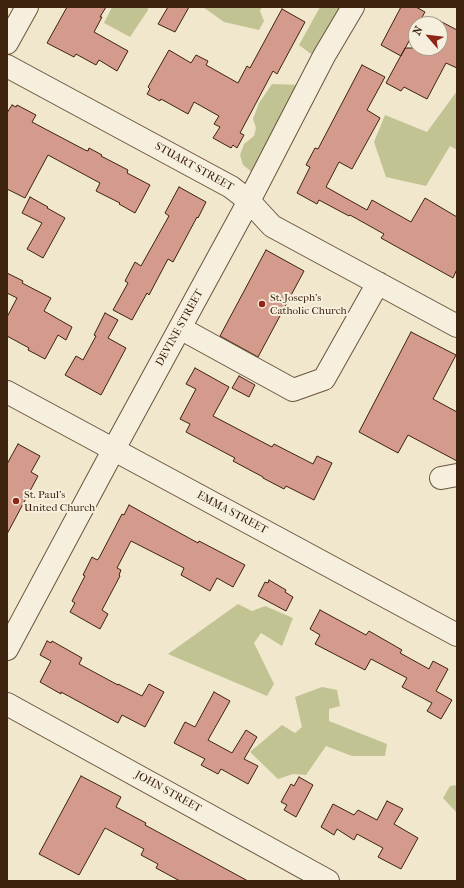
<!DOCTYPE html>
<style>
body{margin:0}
#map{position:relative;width:464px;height:888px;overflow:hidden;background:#f1e7cd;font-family:"IM FELL French Canon",serif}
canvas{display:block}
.frame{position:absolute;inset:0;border:8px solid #3d230e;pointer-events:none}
.north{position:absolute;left:408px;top:16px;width:40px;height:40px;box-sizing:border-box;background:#f6efde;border:1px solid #ac9d8b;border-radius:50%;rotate:298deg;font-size:11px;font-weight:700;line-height:16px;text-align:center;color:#3d230e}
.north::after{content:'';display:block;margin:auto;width:14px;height:18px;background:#8f2418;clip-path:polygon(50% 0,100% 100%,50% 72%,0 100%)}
</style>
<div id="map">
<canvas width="464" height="888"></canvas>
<div class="frame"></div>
<div class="north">N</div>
</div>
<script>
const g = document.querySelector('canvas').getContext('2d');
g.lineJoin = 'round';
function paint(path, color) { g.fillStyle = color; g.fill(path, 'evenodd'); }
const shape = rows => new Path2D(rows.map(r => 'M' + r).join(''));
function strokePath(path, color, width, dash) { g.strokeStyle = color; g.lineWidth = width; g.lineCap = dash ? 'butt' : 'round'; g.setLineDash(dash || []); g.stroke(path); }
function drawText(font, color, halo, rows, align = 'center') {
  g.font = font + ' "IM FELL French Canon",serif'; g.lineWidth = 4; g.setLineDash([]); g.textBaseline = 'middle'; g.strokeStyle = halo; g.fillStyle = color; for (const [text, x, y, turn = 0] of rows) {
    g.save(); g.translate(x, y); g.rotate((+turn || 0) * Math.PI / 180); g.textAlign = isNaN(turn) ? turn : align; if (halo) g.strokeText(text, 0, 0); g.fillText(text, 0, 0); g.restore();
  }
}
paint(shape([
 [112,7,148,7,148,10,130,37,104,23],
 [203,7,262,7,260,11,264,21,259,30,224,22],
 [320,7,347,7,319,60,299,45],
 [272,84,302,85,253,173,243,165,240,155,244,144,254,136,256,128,253,119,259,103],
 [457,91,457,150,450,146,426,186,386,177,374,142,385,115,427,132],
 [238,604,252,611,265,606,293,618,282,646,261,633,254,643,274,684,267,696,168,654],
 [322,687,337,690,340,706,329,709,329,721,387,744,385,756,352,756,326,746,306,775,293,774,278,779,250,752,282,725,295,733,302,727,295,697],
 [457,785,457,813,443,798,450,786]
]), '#c2c393');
const building = shape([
 [67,7,106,7,100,17,102,17,94,32,128,51,117,71,99,60,96,65,76,54,74,57,47,43,67,7],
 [168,7,189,7,175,32,158,24,168,7],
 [401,7,416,7,425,12,418,24,416,24,416,28,401,56,381,45,401,7],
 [282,9,305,22,277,74,273,71,256,103,240,133,244,135,237,148,233,145,231,148,213,138,220,127,214,124,219,116,194,102,188,114,161,99,160,101,147,94,150,89,148,87,169,50,191,63,196,55,208,61,206,65,238,83,247,66,250,68,282,9],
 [440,21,457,30,457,68,446,63,427,99,404,87,401,91,386,83,405,48,440,48,440,21],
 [362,65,385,77,367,110,380,118,352,169,339,162,326,187,367,210,372,200,411,222,425,198,457,217,457,269,453,278,381,238,384,234,350,215,349,216,319,200,317,204,297,193,310,167,306,165,315,148,318,149,362,65],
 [12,105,16,107,17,105,36,115,32,122,85,150,88,151,89,148,102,155,101,156,128,170,127,173,150,185,135,213,119,204,120,203,96,191,100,183,48,155,25,198,7,189,7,113,12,105],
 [179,187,206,202,198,218,197,217,173,262,168,259,149,295,147,293,132,320,113,310,128,283,125,281,135,262,141,266,169,216,165,213,179,187],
 [30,197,48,207,47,208,65,218,43,258,27,249,42,223,22,213,30,197],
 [266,250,304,271,258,357,220,336,266,250],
 [7,273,23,281,22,283,51,298,44,311,72,327,66,340,58,335,45,359,28,350,29,348,7,336,7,317,17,298,7,293,7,273],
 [105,313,118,320,108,338,126,348,101,395,65,375,76,356,83,360,96,336,94,335,105,313],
 [411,332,456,355,433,399,457,412,457,461,408,435,398,453,359,432,411,332],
 [195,368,229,387,213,416,272,447,274,444,313,464,317,456,332,463,314,500,286,486,284,489,263,478,263,477,233,461,235,458,186,432,190,424,180,419,196,389,186,384,195,368],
 [239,376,255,385,249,397,232,388,239,376],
 [18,444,40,456,31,472,38,476,7,534,7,464,18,444],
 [129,505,198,543,199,541,245,565,233,587,217,578,210,591,181,575,184,568,131,541,117,568,121,570,119,575,120,576,102,610,108,614,100,629,70,612,75,603,72,601,85,576,83,575,92,557,97,560,99,558,122,514,124,515,129,505],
 [269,580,286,590,285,592,293,597,286,611,258,596,265,582,268,583,269,580],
 [320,610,366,635,369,631,402,650,400,653,429,669,433,661,448,669,436,691,452,700,441,719,427,711,432,703,402,687,407,678,371,659,365,670,315,644,320,635,310,629,320,610],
 [47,641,51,643,52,641,82,658,79,664,118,685,118,684,142,696,149,684,164,692,145,727,122,715,118,723,61,692,61,694,40,682,51,661,40,655,47,641],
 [214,692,230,701,208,740,232,753,246,730,257,737,244,759,258,766,248,784,221,769,218,774,201,765,205,759,174,743,185,722,195,727,214,692],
 [81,776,121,797,116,807,146,823,145,825,248,881,180,881,156,868,158,864,141,855,144,849,105,828,79,875,39,854,81,776],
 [299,777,313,785,296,817,284,810,287,805,281,802,291,784,294,786,299,777],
 [387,801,403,809,394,824,418,838,401,869,378,857,383,848,357,834,354,840,337,829,334,835,321,827,333,804,354,815,358,810,377,820,387,801]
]);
paint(building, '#d49b8c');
strokePath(building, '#3d230e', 1);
const minor = shape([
 [7,43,27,7],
 [7,66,231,187,249,201,272,226,457,326],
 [180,328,293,390,324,379,378,283],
 [7,392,457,635],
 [441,478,457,475],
 [7,649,114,449,249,201,324,56,353,7],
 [7,704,328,881]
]);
strokePath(minor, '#6a543e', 24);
strokePath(minor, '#f6efde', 22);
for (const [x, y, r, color] of [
 [262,304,4,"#8f2418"],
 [16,501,4,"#8f2418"]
]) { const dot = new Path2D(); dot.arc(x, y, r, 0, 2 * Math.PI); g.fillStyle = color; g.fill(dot); strokePath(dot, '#f6efde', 1.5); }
drawText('11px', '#3d230e', '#f6efde', [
 ["STUART STREET",194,167,29],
 ["DEVINE STREET",180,328,-61],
 ["EMMA STREET",232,513,28],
 ["JOHN STREET",168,792,29]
]);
drawText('11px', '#3d230e', '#f6efde', [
 ["St. Joseph's",270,298],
 ["Catholic Church",270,311],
 ["St. Paul's",24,495],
 ["United Church",24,508]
], 'left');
</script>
